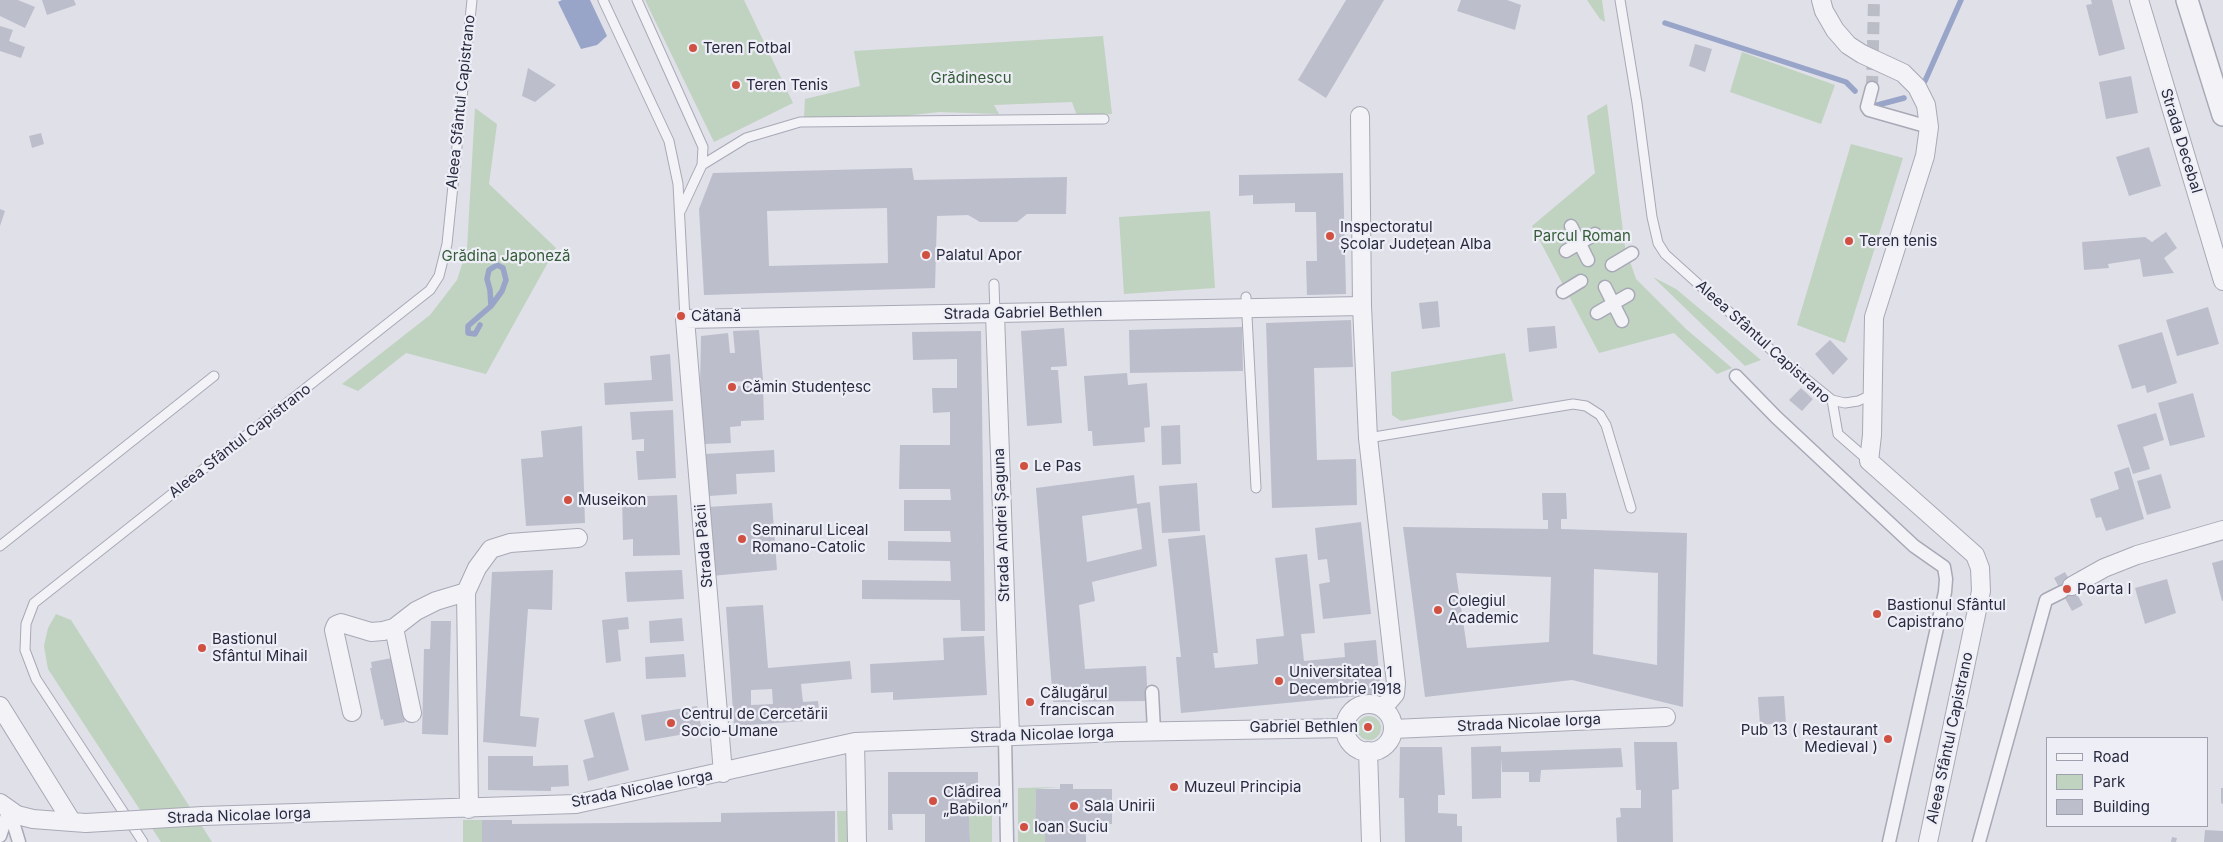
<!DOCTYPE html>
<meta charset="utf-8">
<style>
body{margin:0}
#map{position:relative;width:2223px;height:842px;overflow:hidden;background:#dfe0e8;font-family:Inter,sans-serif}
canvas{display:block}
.legend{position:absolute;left:2046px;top:737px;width:162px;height:90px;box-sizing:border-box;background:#eeeff6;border:1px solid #9fa0ad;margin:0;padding:6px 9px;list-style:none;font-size:15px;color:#282a40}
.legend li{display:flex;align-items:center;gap:10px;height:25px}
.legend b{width:25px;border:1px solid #9fa0ad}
</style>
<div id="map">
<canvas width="2223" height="842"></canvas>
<ul class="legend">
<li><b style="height:6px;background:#f2f2f7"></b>Road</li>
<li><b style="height:14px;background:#c0d2c0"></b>Park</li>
<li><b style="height:14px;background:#bcbecb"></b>Building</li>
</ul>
</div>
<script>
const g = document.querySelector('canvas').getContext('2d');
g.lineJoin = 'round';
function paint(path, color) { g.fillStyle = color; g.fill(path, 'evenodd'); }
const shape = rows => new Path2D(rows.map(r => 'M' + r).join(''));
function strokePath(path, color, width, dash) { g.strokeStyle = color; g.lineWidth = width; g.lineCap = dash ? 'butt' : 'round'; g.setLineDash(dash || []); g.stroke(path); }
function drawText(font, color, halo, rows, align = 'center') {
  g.font = font + ' Inter,sans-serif'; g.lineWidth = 4.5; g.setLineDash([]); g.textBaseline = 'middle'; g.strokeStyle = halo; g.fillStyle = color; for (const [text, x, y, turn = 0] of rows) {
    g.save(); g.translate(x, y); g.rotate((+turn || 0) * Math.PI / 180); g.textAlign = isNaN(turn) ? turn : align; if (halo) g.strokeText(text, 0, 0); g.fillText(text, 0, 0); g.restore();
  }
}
paint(shape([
 [645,0,744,0,793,103,714,142],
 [1587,0,1602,0,1605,22,1600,19],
 [1103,36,1112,114,1077,116,1072,102,994,105,999,114,939,112,887,118,804,117,805,99,860,86,854,51],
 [1742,52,1835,85,1821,124,1730,92],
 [1607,104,1625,247,1636,279,1686,329,1732,368,1717,374,1674,333,1599,353,1532,226,1595,173,1587,116],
 [475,108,497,124,489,184,556,248,486,374,406,353,358,391,342,384,430,315,457,280,467,249],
 [1851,144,1903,158,1845,343,1797,325],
 [1210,211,1215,288,1124,294,1119,217],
 [1653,277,1676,289,1761,360,1745,366],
 [1505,353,1513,401,1401,421,1392,415,1391,372],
 [56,614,71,620,212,842,161,842,48,669,44,646,48,628],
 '1357 728a12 12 0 1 1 24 0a12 12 0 1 1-24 0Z',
 [1060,787,1036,789,1035,823,1045,824,1045,842,1018,842,1018,788],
 [837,811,849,811,849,842,838,842],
 [969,814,992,814,992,842,970,842],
 [463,820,482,820,482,842,463,842]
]), '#c0d2c0');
paint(shape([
 [562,0,590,0,607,36,597,45,581,49,558,2]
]), '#99a4c9');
strokePath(shape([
 [1665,23,1846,82,1855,91],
 [1925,81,1961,0],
 [1870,107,1904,98],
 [480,325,475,334,468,333,468,326,491,306,490,290,487,279,489,270,497,265,503,268,506,280,502,291,491,306]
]), '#99a4c9', 5.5);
paint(shape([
 [0,0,18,0,35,7,25,28,0,16],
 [42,0,74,0,76,5,47,15],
 [1346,0,1384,0,1326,98,1298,80],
 [1461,0,1507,0,1521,5,1515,30,1457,11],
 [2091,0,2112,0,2125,49,2099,56,2086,5,2092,4],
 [0,26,13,30,9,41,25,47,21,58,0,51],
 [1695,44,1712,49,1705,72,1689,66],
 [528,68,556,85,535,102,522,96],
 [2131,76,2138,113,2106,119,2099,82],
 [41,133,44,144,32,148,29,136],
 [2149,147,2161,186,2129,196,2116,157],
 [912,168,914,180,1067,177,1066,214,1027,214,1017,222,980,222,968,215,937,216,935,288,704,295,699,209,713,173],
 [887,208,888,263,769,266,767,211],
 [1343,173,1346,294,1307,295,1306,261,1317,261,1316,212,1295,212,1295,203,1253,204,1253,195,1239,196,1239,175],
 [0,209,5,211,0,226],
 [2166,232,2177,248,2164,258,2174,273,2143,277,2140,259,2108,264,2109,268,2084,270,2082,242,2145,237,2152,242],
 [1438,301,1440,327,1422,329,1419,303],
 [2208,307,2219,344,2177,356,2166,320],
 [1351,320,1353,367,1314,368,1317,460,1356,459,1357,505,1272,508,1266,323],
 [1555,326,1557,348,1529,352,1527,328],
 [1242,327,1243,371,1130,373,1129,330],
 [1064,328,1067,366,1051,367,1051,370,1058,370,1062,423,1027,426,1021,331],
 [759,330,763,380,730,382,730,386,763,386,764,420,741,421,741,426,730,427,731,443,704,444,700,388,701,336,728,333,730,353,735,353,733,331],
 [981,331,985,631,961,631,960,600,862,599,862,580,951,581,950,561,888,560,888,541,951,542,950,531,904,531,904,500,951,500,950,489,899,489,900,445,950,445,950,412,933,413,932,388,957,388,957,359,913,360,912,332],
 [2162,332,2177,383,2147,393,2145,385,2132,389,2118,345],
 [1830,340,1848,359,1833,375,1815,354],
 [670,354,673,401,605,405,604,383,652,380,650,356],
 [1127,373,1128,385,1147,383,1150,427,1144,428,1145,442,1093,446,1092,431,1088,431,1084,376],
 [1801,388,1813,399,1802,411,1789,400],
 [2193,393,2205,437,2170,446,2158,403],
 [673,410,676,478,638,480,636,451,644,451,644,439,632,440,630,412],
 [2156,413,2164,440,2143,447,2150,469,2133,474,2117,425],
 [1180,425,1181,464,1162,465,1161,426],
 [582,426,585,523,526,526,521,459,543,457,541,431],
 [774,450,775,472,736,474,737,494,709,496,705,454],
 [2129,467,2144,519,2106,531,2101,517,2096,518,2090,499,2119,489,2114,472],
 [2161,474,2171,508,2147,515,2137,481],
 [1134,475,1137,504,1150,502,1157,566,1092,582,1095,601,1079,605,1085,669,1146,666,1148,701,1053,702,1036,488],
 [1137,508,1142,549,1087,562,1082,516],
 [1197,483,1200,531,1162,533,1159,486],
 [1542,493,1566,493,1567,519,1561,519,1561,529,1687,533,1683,707,1572,680,1425,697,1403,527,1548,529,1548,520,1543,520],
 [1594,569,1658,573,1657,665,1593,654],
 [1456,573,1551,577,1549,642,1467,648],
 [677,495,680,555,633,556,633,539,623,540,622,497],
 [772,503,777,570,711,576,707,507],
 [1361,522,1371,614,1323,619,1319,584,1330,582,1327,559,1318,560,1315,528],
 [1205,535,1218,653,1213,653,1215,668,1258,664,1256,639,1284,636,1275,558,1307,554,1315,633,1301,634,1304,661,1345,657,1344,643,1376,640,1381,694,1181,713,1176,657,1181,657,1168,539],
 [2223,560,2223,601,2222,601,2212,563],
 [553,570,552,610,528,609,520,716,539,718,536,747,483,742,492,572],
 [682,570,684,599,627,602,625,572],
 [2065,572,2083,605,2072,611,2054,578],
 [2167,579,2176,613,2145,624,2135,588],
 [763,605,768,668,850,661,852,679,801,684,803,702,818,701,820,720,734,726,726,607],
 [772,689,773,704,751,705,751,690],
 [628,617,629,629,618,630,621,661,606,663,602,620],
 [682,618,684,641,650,643,649,621],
 [431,621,451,621,448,735,422,734,424,649,430,649],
 [984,636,987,695,893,700,893,692,871,693,870,664,944,660,943,638],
 [684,654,686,677,646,679,645,657],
 [392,658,405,722,384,726,383,719,381,720,370,668,372,668,371,662],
 [1784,696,1786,723,1760,725,1758,697],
 [697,706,702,731,645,741,641,715],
 [614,712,629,770,588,781,583,760,594,757,584,720],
 [1634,742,1677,742,1679,789,1672,790,1673,842,1617,842,1616,818,1621,817,1620,808,1641,808,1641,790,1636,790],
 [1501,746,1501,752,1621,748,1623,767,1541,770,1540,782,1529,782,1529,772,1502,772,1501,758,1501,798,1472,799,1471,747],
 [1400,747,1442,747,1445,795,1438,795,1438,813,1457,814,1457,826,1462,826,1462,842,1405,842,1404,798,1399,798],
 [488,756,533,756,533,766,568,765,569,786,551,787,551,791,488,790],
 [888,772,978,772,978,814,969,814,970,842,925,842,925,814,892,814,893,830,888,830],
 [1060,784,1073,784,1073,789,1112,789,1112,824,1086,824,1086,842,1045,842,1045,824,1035,824,1036,789,1060,789],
 [2221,788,2223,788,2223,804,2221,803],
 [835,811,835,842,482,842,482,820,512,820,512,824,721,822,721,813],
 [2205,830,2223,831,2223,842,2204,842],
 [2172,837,2177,838,2176,842,2171,842]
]), '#bcbecb');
strokePath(shape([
 [1872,88,1874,0]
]), '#babcc6', 12, [12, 6]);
const service = shape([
 [603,0,669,141,678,184,685,319],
 [637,0,703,147,702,165,681,210],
 [1620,0,1637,103,1652,217,1658,243,1665,254,1779,357,1832,400,1838,434,1869,461],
 [702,165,746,138,800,122,1104,119],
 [994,284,995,314],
 [1246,297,1256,488],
 [1832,400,1845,403,1858,401,1867,397,1871,390],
 [1368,438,1573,404,1586,406,1600,415,1606,425,1631,508],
 [0,546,214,376],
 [143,842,36,679,25,650,26,624,34,603,430,290,439,276,447,244,472,0]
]);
const pedestrian = shape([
 [1872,88,1867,107,1869,110,1929,127],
 [1571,226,1588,260],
 [1566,251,1595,234],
 [1612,265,1632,253],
 [1605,287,1622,321],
 [1563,292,1581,281],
 [1597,313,1628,295],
 [1736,376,1776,417,1914,546,1944,567,1946,579,1945,592,1889,842],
 [1152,692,1154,731],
 [1005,737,1007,842],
 [9,809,19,842],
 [0,836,9,809],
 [1979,842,2046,600,2062,592]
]);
const minor = shape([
 [1821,0,1824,11,1835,30,1848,45,1862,54,1903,73,1917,87,1926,105,1929,127,1925,156,1874,317,1872,435,1869,461,1975,555,1980,568,1981,591,1928,842],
 [2139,0,2223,281],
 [1360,116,1362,306,1368,438,1396,683,1395,694,1383,708],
 [995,314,1010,736],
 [2072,586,2104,568,2137,555,2223,530],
 [394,628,412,713],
 '1345 728a24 24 0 1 1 48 0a24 24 0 1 1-48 0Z',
 [0,706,72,822,86,823],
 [352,712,334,630,336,625,341,623,371,632,383,631,394,628,416,611,436,601,466,592],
 [1393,729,1666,717],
 [855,742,857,842],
 [1368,751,1371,842],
 [723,773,685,319,1362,306],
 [0,803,17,815,33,819,72,822],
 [469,809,466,592,477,568,491,549,510,543,578,538],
 [203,816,576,804,855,742,1121,732,1346,728]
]);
const tertiary = shape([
 [2187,0,2223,115]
]);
strokePath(service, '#a8a9b6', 11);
strokePath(pedestrian, '#a8a9b6', 15);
strokePath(minor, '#a8a9b6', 20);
strokePath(tertiary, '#a8a9b6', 24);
strokePath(service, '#f2f2f7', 9);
strokePath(pedestrian, '#f2f2f7', 12);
strokePath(minor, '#f2f2f7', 18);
strokePath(tertiary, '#f2f2f7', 21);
const minorBridge = shape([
 [86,823,203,816]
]);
strokePath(minorBridge, '#a8a9b6', 20, []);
strokePath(minorBridge, '#f2f2f7', 18);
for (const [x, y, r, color] of [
 [693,48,5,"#d05141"],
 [736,85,5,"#d05141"],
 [1330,236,5,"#d05141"],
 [1849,241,5,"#d05141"],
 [926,255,5,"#d05141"],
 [681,316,5,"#d05141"],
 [732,387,5,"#d05141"],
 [1024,466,5,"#d05141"],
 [568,500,5,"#d05141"],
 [742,539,5,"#d05141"],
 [2067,589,5,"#d05141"],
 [1438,610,5,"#d05141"],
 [1877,614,5,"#d05141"],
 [202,648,5,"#d05141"],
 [1279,681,5,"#d05141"],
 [1030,702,5,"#d05141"],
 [671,723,5,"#d05141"],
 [1368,727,5,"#d05141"],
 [1888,739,5,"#d05141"],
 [1174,787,5,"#d05141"],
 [933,801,5,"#d05141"],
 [1074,806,5,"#d05141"],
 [1024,827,5,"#d05141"]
]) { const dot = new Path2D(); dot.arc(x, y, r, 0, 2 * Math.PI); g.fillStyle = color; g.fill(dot); strokePath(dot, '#eeeff6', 2); }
drawText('15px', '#282a40', '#eeeff6', [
 ["Teren Fotbal",703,48],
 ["Teren Tenis",746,85],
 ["Inspectoratul",1340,227],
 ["Școlar Județean Alba",1340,244],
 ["Teren tenis",1859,241],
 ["Palatul Apor",936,255],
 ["Cătană",691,316],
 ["Cămin Studențesc",742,387],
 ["Le Pas",1034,466],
 ["Museikon",578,500],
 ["Seminarul Liceal",752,530],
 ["Romano-Catolic",752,547],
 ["Poarta I",2077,589],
 ["Colegiul",1448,601],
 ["Academic",1448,618],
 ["Bastionul Sfântul",1887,605],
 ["Capistrano",1887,622],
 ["Bastionul",212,639],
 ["Sfântul Mihail",212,656],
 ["Universitatea 1",1289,672],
 ["Decembrie 1918",1289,689],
 ["Călugărul",1040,693],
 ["franciscan",1040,710],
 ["Centrul de Cercetării",681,714],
 ["Socio-Umane",681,731],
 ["Gabriel Bethlen",1358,727,"right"],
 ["Pub 13 ( Restaurant",1878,730,"right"],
 ["Medieval )",1878,747,"right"],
 ["Muzeul Principia",1184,787],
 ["Clădirea",943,792],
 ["„Babilon”",943,809],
 ["Sala Unirii",1084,806],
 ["Ioan Suciu",1034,827]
], 'left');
drawText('15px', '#355c38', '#eeeff6', [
 ["Grădinescu",971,78],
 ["Parcul Roman",1582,236],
 ["Grădina Japoneză",506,256]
]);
drawText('15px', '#282a40', '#eeeff6', [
 ["Aleea Sfântul Capistrano",461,102,-84],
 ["Strada Decebal",2181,141,73],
 ["Strada Gabriel Bethlen",1023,313,-1],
 ["Aleea Sfântul Capistrano",1763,342,42],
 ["Aleea Sfântul Capistrano",240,441,-38],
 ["Strada Andrei Șaguna",1002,525,-92],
 ["Strada Păcii",704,546,-95],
 ["Strada Nicolae Iorga",1529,723,-3],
 ["Strada Nicolae Iorga",1042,735,-2],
 ["Aleea Sfântul Capistrano",1950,738,-78],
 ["Strada Nicolae Iorga",642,789,-11],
 ["Strada Nicolae Iorga",239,816,-2]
]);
</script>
